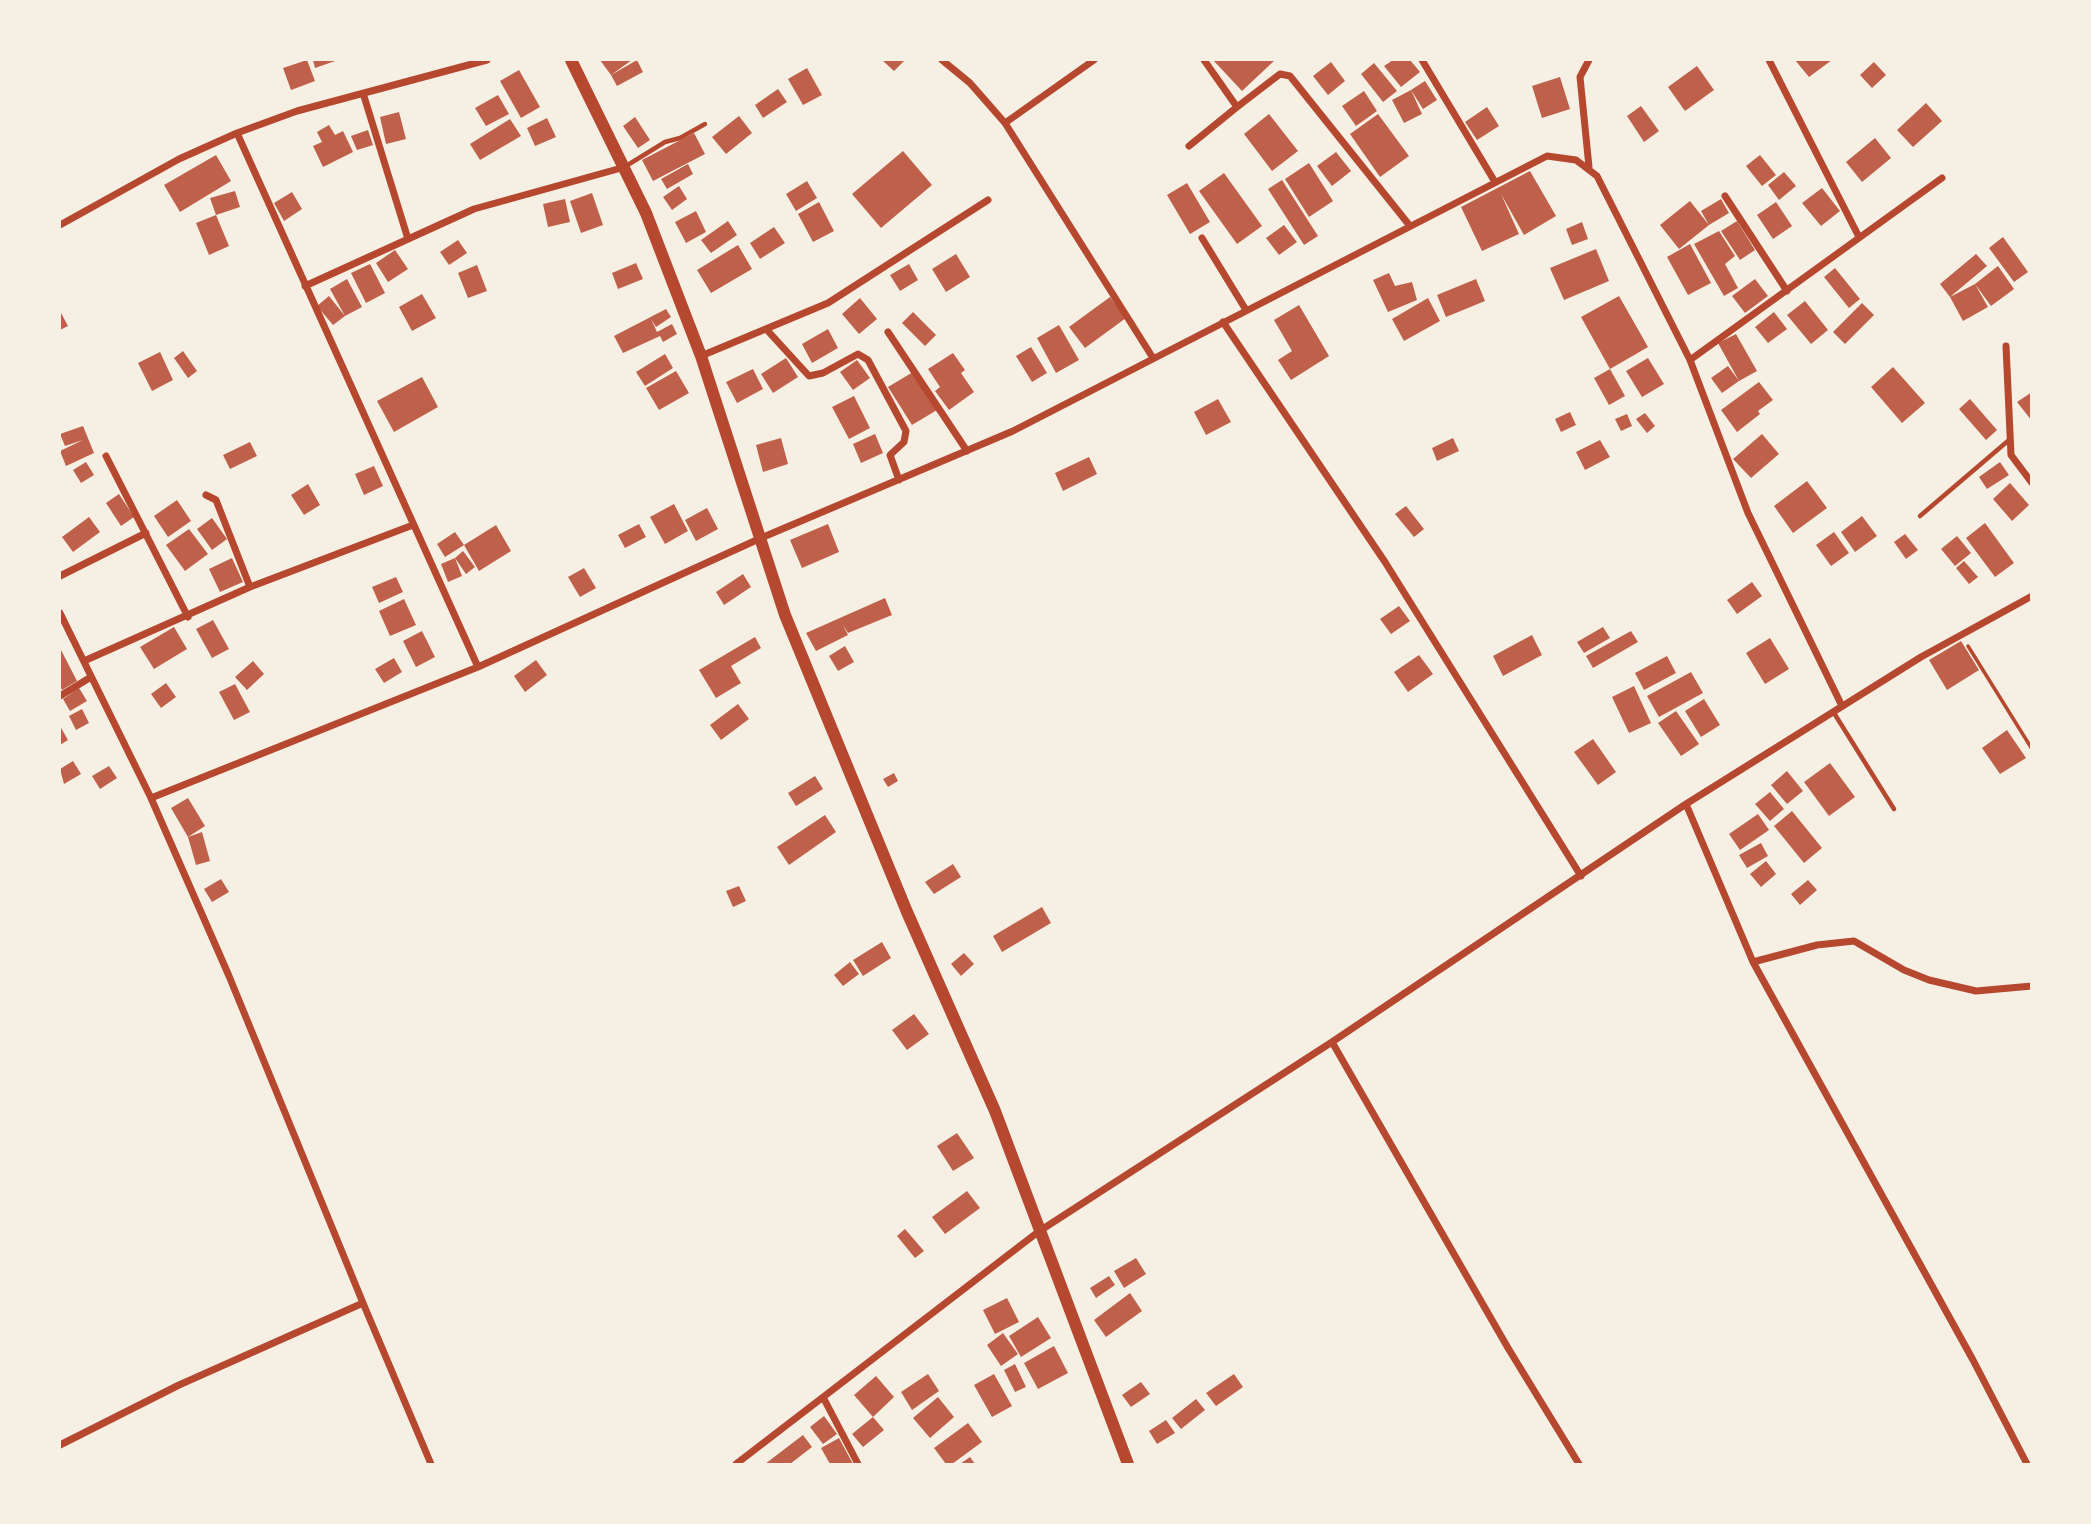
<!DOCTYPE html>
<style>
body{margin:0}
#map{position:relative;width:2091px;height:1524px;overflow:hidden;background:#f6efe4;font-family:Ubuntu,sans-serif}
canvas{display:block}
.frame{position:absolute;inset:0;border:61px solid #f6efe4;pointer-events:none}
</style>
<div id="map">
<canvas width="2091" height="1524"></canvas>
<div class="frame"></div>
</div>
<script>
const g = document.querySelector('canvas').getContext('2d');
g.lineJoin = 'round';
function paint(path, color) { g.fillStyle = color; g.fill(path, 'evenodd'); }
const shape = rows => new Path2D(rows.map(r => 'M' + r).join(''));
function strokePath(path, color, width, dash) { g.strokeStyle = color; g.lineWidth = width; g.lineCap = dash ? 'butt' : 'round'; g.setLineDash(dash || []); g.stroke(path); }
paint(shape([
 [307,60,315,81,291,90,283,68],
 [313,60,338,60,315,68],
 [600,60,632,60,611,75],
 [637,60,643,72,617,86,611,75],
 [882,60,905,60,894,71],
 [1213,60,1275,60,1242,91],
 [1393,60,1410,60,1420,72,1401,87,1384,66],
 [1795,60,1832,60,1809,77],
 [1331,62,1345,81,1328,95,1313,76],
 [1874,62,1886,75,1872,88,1860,75],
 [1374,63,1397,91,1383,102,1361,74],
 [1697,66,1714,90,1685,111,1668,87],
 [807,68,822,95,803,105,788,79],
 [519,70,540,107,521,118,500,81],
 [1560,77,1570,109,1542,118,1532,86],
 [1425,81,1437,100,1423,109,1411,90],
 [778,89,787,102,763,118,755,105],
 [1411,90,1422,114,1404,123,1392,100],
 [1364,91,1377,111,1356,126,1342,106],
 [498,95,509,114,486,126,475,108],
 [1926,103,1942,121,1913,147,1897,130],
 [1641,106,1659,131,1644,142,1627,116],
 [1487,107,1499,126,1477,140,1465,122],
 [399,112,406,139,386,144,380,117],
 [1269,114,1298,151,1272,171,1244,134],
 [1378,114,1409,156,1380,177,1350,134],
 [739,116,752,133,726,154,712,137],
 [635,117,650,140,638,148,623,126],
 [547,118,556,137,535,146,527,128],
 [510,119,521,136,480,160,470,144],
 [329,125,335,135,343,131,353,152,323,167,313,146,322,142,317,132],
 [368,130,373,145,357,150,351,136],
 [694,133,705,154,653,181,642,160],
 [1875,138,1891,158,1862,182,1846,162],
 [903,151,932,185,881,228,852,194],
 [1336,152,1351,171,1332,186,1317,166],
 [216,155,231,181,180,212,164,185],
 [1760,155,1776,175,1762,186,1746,166],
 [1309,163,1333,201,1309,217,1285,179],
 [688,164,693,174,667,189,661,179],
 [1530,171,1556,216,1524,235,1501,194,1519,234,1482,251,1461,207],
 [1784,172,1796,186,1779,200,1768,185],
 [1224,173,1262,226,1237,244,1199,191],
 [1282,180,1318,236,1304,245,1268,189],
 [807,181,817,198,796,211,786,194],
 [1187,183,1210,222,1190,234,1167,195],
 [679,186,687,199,672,210,663,197],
 [1822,188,1840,211,1821,226,1802,203],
 [235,191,240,207,216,215,210,198],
 [292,192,302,209,284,221,274,203],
 [592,193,603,225,581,233,570,201],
 [565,199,570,222,548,227,543,204],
 [1721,199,1729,213,1709,225,1701,211],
 [1690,201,1709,225,1679,249,1660,225],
 [819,202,834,231,813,242,798,214],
 [1776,202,1792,226,1773,239,1757,215],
 [696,211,706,232,686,243,675,222],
 [216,215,229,246,209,255,196,223],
 [728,221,737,235,711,253,701,240],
 [1737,221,1755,250,1740,260,1721,231],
 [1582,222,1588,239,1572,245,1566,229],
 [1284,225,1297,242,1279,255,1266,238],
 [774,227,785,243,760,259,750,243],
 [1719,231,1735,256,1725,264,1738,288,1724,296,1694,244],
 [2003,237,2028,272,2014,282,1989,248],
 [458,240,467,253,449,265,440,252],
 [1690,244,1711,283,1688,295,1667,257],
 [738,245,752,269,711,293,697,270],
 [1596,249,1609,281,1564,300,1550,268],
 [395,250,408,269,388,282,376,263],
 [956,254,970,277,946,292,932,269],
 [1976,254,1987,266,1950,297,1940,284],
 [636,263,643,279,618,289,612,273],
 [370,264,385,293,366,303,351,273],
 [909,264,918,280,900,291,890,275],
 [477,265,487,291,468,298,458,273],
 [1998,266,2014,289,1991,306,1975,284],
 [1835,268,1860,299,1849,308,1824,277],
 [1389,273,1395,286,1412,282,1417,300,1388,312,1373,280],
 [347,279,362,307,345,316,330,289],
 [1476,279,1485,301,1446,317,1437,295],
 [1755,279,1768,296,1745,313,1732,296],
 [1975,284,1988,307,1963,321,1950,297],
 [422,294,436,318,412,331,399,307],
 [329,296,345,316,333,325,317,306],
 [1619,296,1648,347,1610,369,1581,317],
 [1110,297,1126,318,1085,348,1069,327],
 [860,298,877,319,859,334,842,314],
 [1428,298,1440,321,1404,341,1392,319],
 [1805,301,1828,330,1811,344,1787,315],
 [1862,303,1874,315,1845,344,1833,332],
 [1299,305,1329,356,1291,380,1278,360,1292,351,1274,320],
 [666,309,671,317,656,327,651,319,657,332,672,324,677,334,663,342,660,336,623,353,614,336],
 [60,311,68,326,60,330],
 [913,312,936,335,925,346,902,323],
 [1774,312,1787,329,1768,343,1755,327],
 [1059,325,1079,360,1056,373,1037,338],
 [828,329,838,348,812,363,802,344],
 [1736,334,1757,371,1739,381,1718,343],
 [1031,347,1047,373,1032,382,1016,356],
 [183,351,197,371,188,378,174,358],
 [160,352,173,380,152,391,138,363],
 [953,353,965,370,961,373,974,392,949,410,935,391,940,387,928,369],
 [665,354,673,368,645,386,636,372],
 [786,358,798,377,773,393,761,374],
 [1648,358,1664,384,1642,397,1626,371],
 [857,360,870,378,853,390,840,372],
 [1728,366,1739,381,1722,393,1711,378],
 [1893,367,1925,403,1902,423,1871,387],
 [753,369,763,389,737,403,726,382],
 [1610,369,1625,396,1609,405,1594,378],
 [676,371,689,393,659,410,646,388],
 [913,372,937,410,912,425,888,387],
 [422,377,438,407,394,432,377,401],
 [1759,382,1773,400,1758,411,1760,414,1737,432,1721,410],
 [2032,392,2032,421,2017,402],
 [854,396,870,428,849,439,832,407],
 [1218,399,1231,422,1206,435,1194,412],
 [1970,399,1997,430,1986,440,1959,409],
 [1570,412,1576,425,1561,432,1555,419],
 [1645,413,1655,426,1647,433,1636,419],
 [1627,414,1632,426,1621,431,1615,419],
 [83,426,94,453,66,466,60,451,83,440,65,446,60,434],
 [875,434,883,453,861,463,853,444],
 [1762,434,1779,454,1751,478,1733,459],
 [781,438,788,464,763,472,756,445],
 [1453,438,1459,451,1437,461,1432,448],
 [1600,440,1610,457,1585,470,1576,452],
 [250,442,257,456,230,469,223,455],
 [1089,457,1097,474,1063,491,1055,473],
 [86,462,94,475,81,483,73,470],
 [2000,462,2009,475,1987,489,1979,477],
 [374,466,383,486,364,495,355,474],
 [1807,481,1827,508,1793,533,1774,506],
 [2010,483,2029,505,2012,521,1993,499],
 [308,484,320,505,304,515,291,495],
 [119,494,134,517,121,526,106,503],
 [177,500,191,521,168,537,154,516],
 [674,504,688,531,665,544,650,517],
 [1406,506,1424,529,1414,537,1395,514],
 [707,508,718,529,696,541,685,520],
 [1862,516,1877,536,1855,552,1841,532],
 [89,517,100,532,73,552,62,537],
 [212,518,227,539,212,550,197,529],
 [1985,523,2014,563,1995,577,1966,538],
 [639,524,646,537,625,548,618,535],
 [828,524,839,552,802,568,790,540],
 [496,525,511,551,479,571,464,545],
 [189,529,208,554,185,571,166,545],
 [455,532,464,545,445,557,437,544],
 [1834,532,1849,553,1831,566,1816,545],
 [1905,534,1918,550,1906,559,1894,542],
 [1957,536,1971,553,1955,566,1941,549],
 [463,551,475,567,466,574,455,558],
 [232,558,243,582,220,592,209,569],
 [455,558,462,576,448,582,441,564],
 [1964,561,1978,577,1969,584,1956,568],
 [584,568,596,588,580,597,568,577],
 [743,574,751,587,724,605,716,592],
 [396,577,403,592,379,603,372,587],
 [1752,582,1762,596,1737,614,1727,600],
 [885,598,892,615,848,633,843,625,848,635,816,651,806,633],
 [404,599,416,625,390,636,379,611],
 [1399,606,1410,621,1391,634,1380,619],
 [213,620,229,649,212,658,196,629],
 [174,627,187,649,154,669,140,647],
 [1603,627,1610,638,1584,653,1577,642],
 [422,631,435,657,416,667,403,641],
 [1631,631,1638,642,1593,668,1586,656],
 [1532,635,1542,655,1503,676,1493,656],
 [755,637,761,648,731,666,741,683,716,698,699,670],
 [1770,638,1789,669,1765,684,1746,653],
 [1961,641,1979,670,1947,690,1929,660],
 [845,646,854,662,838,671,829,656],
 [60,648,77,681,62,690,60,686],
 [1419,655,1433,674,1408,692,1394,672],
 [1667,656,1676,673,1644,690,1635,673],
 [394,658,402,672,384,683,375,669],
 [536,660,547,675,525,692,514,676],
 [253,661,264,674,247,690,235,677],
 [1691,672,1703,693,1659,717,1647,696],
 [166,683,176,697,161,708,151,694],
 [235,684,250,712,234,720,219,692],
 [1634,686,1651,723,1629,733,1612,697],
 [79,688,87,701,70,711,63,699],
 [1704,699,1720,725,1701,737,1685,711],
 [738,704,749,719,721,740,710,725],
 [82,709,89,723,76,730,69,716],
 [1676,711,1699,744,1681,756,1658,723],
 [60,726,68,740,60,745],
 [2007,730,2026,758,2000,774,1982,748],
 [1593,739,1616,772,1598,785,1574,752],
 [73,761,81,774,64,784,60,769],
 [1830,763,1855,797,1829,816,1804,782],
 [109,766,117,778,100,789,92,776],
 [1787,771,1803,791,1787,804,1771,785],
 [894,773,898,781,888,787,883,779],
 [815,776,823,789,796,806,788,793],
 [1770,792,1784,809,1770,821,1755,804],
 [188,798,205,826,188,837,202,832,210,861,196,865,188,837,171,808],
 [1792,811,1822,848,1804,863,1774,826],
 [1758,814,1769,830,1740,850,1729,834],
 [825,815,836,832,789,865,777,847],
 [1761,843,1768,856,1747,868,1739,855],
 [1766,861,1776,874,1761,887,1750,874],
 [953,864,961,877,934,894,925,882],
 [221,879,229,892,212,902,204,889],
 [1808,880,1817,890,1800,905,1791,894],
 [739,886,746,901,733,907,726,891],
 [1042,907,1051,923,1002,952,993,936],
 [882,942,891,958,863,976,853,960],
 [964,953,974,964,961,976,951,964],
 [850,962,859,974,843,986,834,975],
 [914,1014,929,1034,907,1050,892,1030],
 [957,1133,974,1158,953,1171,937,1146],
 [967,1191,980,1208,945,1234,932,1217],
 [905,1229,924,1251,915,1258,897,1236],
 [1136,1258,1146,1274,1124,1288,1114,1271],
 [1109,1276,1115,1285,1096,1298,1090,1288],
 [1130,1293,1142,1311,1106,1337,1094,1320],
 [1007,1298,1019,1322,995,1334,983,1310],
 [1038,1317,1051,1338,1021,1357,1009,1336],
 [1003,1333,1018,1354,1001,1366,987,1345],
 [1054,1346,1068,1373,1038,1389,1024,1363],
 [1015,1364,1026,1387,1015,1392,1004,1370],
 [928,1374,939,1391,912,1410,901,1392],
 [994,1374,1012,1406,992,1417,974,1385],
 [1234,1374,1243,1387,1216,1406,1206,1393],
 [876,1376,894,1397,873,1417,884,1430,863,1447,852,1434,873,1417,854,1395],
 [1141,1382,1150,1394,1131,1407,1122,1395],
 [938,1397,954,1417,930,1438,913,1418],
 [1196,1399,1205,1410,1181,1429,1172,1418],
 [824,1416,837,1434,823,1444,810,1427],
 [1166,1420,1175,1433,1157,1444,1149,1431],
 [968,1423,982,1442,952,1464,946,1464,934,1448],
 [803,1435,812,1447,790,1464,765,1464],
 [839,1438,853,1464,830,1464,821,1448],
 [970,1457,975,1464,960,1464]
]), '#bf614a');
strokePath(shape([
 [1968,646,2032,749]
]), '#b5482f', 3.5);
strokePath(shape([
 [626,166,665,142,680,138,705,124],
 [1920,516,2009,440],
 [1834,713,1894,809]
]), '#b5482f', 4.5);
strokePath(shape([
 [942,60,970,83,1005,123,1153,358],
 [1204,60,1237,107,1280,74,1290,76,1410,226],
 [1422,60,1495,182],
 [1589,60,1580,77,1589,167],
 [1769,60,1859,237],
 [363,93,408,239],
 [1005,123,1094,60],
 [237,133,478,667],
 [1189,146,1237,107],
 [1725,196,1787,291],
 [60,225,179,159,237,133,297,111,487,60],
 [1202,238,1246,310],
 [305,286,474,209,625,167],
 [1223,322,1385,562,1581,876],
 [767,330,809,376,823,373,858,354,868,360,906,431,904,442,890,455,899,480],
 [888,332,967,451],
 [2006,346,2011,455,2032,483],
 [701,356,828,303,988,200],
 [1690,360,1942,178],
 [106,456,188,617],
 [206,495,216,500,250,587],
 [60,576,146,533],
 [60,613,151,798,229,976,363,1303],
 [84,661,250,587,413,525],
 [60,696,91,677],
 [151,798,478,667,761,538,1013,431,1547,156,1576,160,1597,176,1690,360,1748,513,1842,706],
 [1686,804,1753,962,1973,1360,2027,1464],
 [1753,962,1817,945,1854,941,1904,970,1929,980,1976,991,2032,986],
 [1332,1042,1508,1348,1579,1464],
 [823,1397,858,1464],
 [60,1445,179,1385,363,1303,431,1464],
 [736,1464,1038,1232,1332,1042,1686,804,1921,657,2032,596]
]), '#b5482f', 7);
strokePath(shape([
 [571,60,646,213,701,356,785,615,907,912,995,1111,1128,1464]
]), '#b5482f', 12);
</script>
